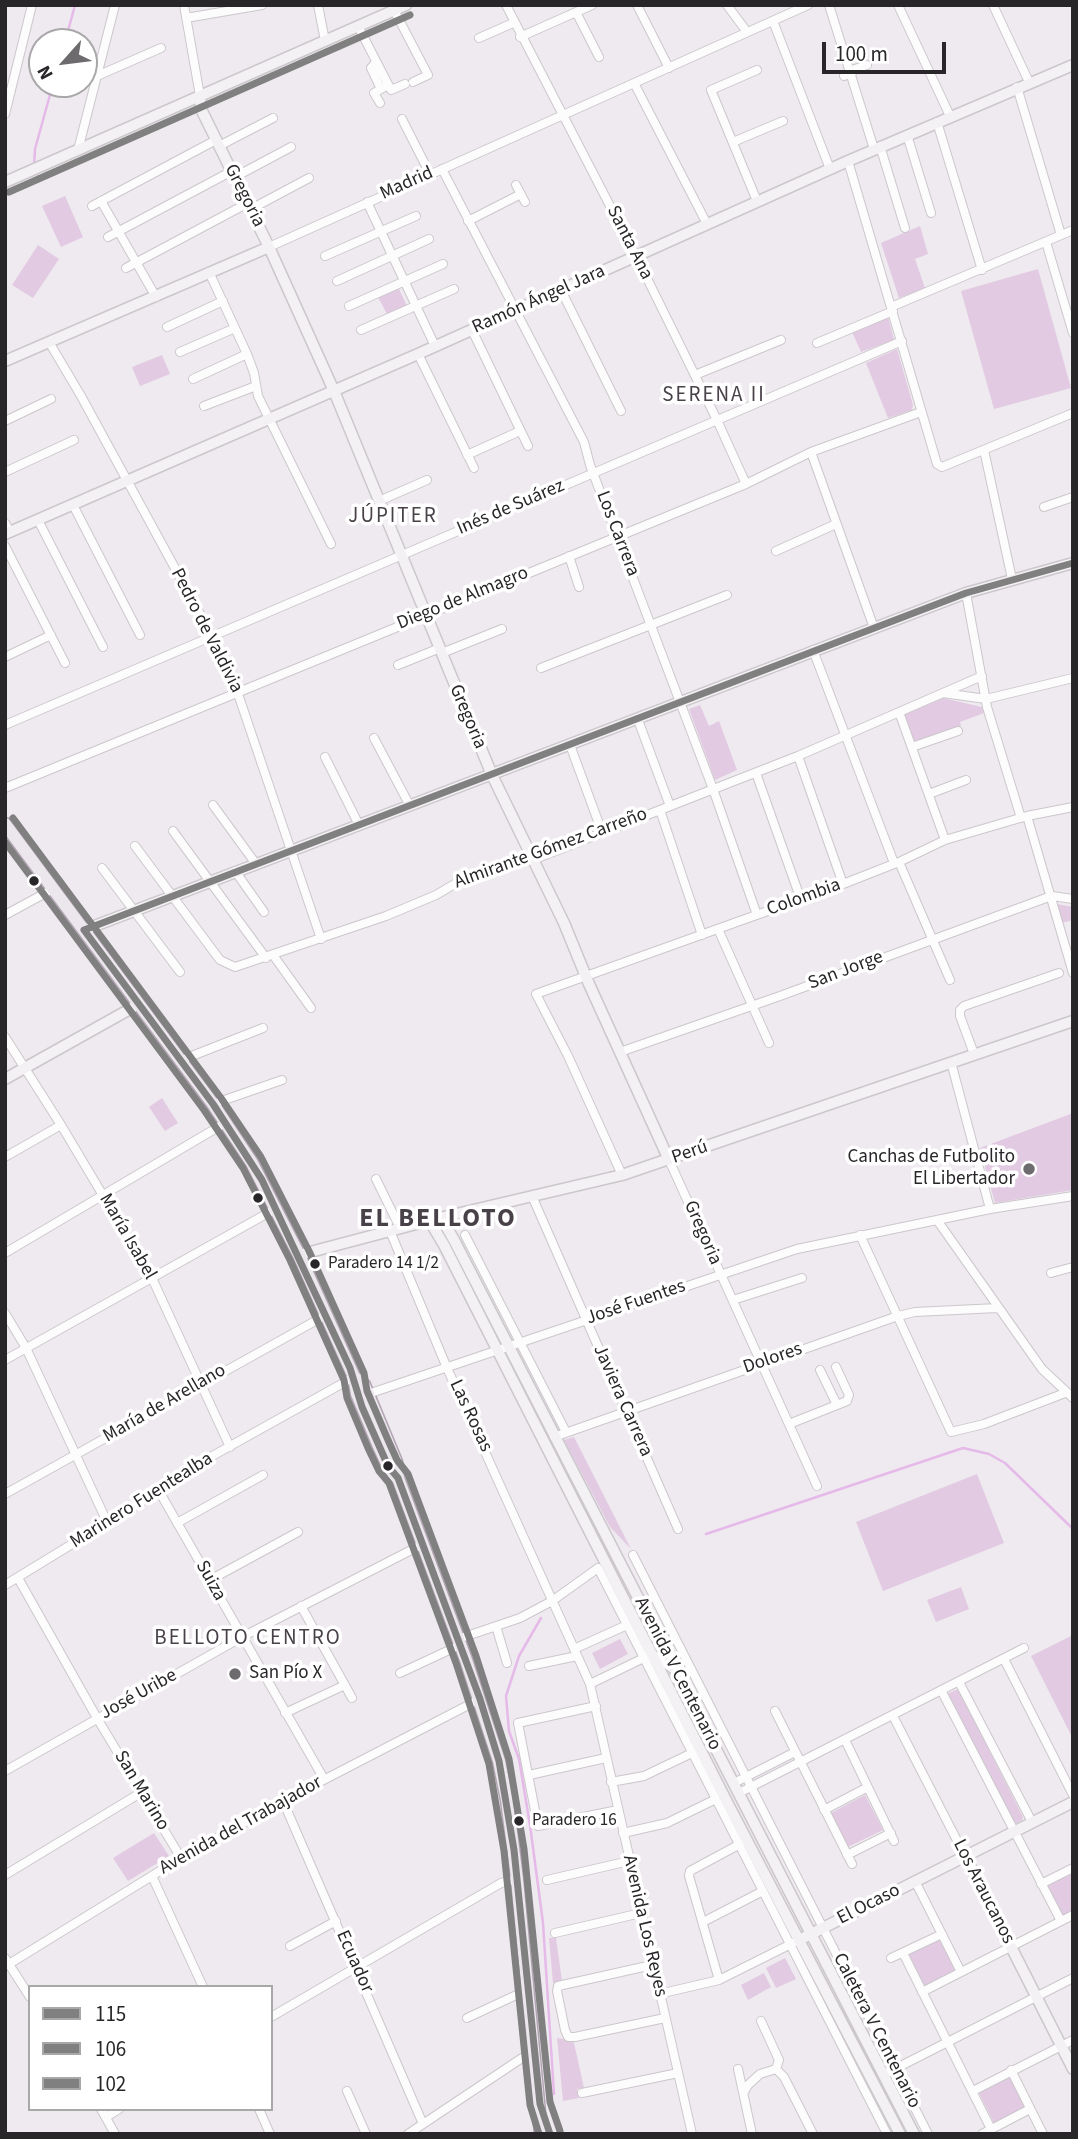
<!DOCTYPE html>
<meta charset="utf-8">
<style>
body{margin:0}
#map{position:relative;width:1078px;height:2139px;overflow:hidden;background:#efeaef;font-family:"Source Sans 3",sans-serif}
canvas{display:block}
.frame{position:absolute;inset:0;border:7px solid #292629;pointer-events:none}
.legend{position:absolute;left:28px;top:1985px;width:245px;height:126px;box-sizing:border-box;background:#fff;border:2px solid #a9a8a9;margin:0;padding:9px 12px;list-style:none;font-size:21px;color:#292629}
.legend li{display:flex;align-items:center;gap:14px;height:35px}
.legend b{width:35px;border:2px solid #a9a8a9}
.north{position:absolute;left:28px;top:28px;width:70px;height:70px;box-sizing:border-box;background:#fff;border:2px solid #a9a8a9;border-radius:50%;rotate:242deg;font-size:19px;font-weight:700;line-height:28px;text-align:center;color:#292629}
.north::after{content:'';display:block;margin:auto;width:24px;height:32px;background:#6e6b6e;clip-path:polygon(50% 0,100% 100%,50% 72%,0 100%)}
.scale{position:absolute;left:822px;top:42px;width:124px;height:32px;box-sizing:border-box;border:4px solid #292629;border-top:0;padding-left:9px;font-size:21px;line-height:24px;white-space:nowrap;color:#292629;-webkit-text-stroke:5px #fff;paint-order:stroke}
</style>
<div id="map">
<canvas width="1078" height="2139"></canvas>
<div class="frame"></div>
<ul class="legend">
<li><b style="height:9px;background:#808080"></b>115</li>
<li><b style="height:9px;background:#808080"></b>106</li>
<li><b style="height:9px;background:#808080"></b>102</li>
</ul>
<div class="north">N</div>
<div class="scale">100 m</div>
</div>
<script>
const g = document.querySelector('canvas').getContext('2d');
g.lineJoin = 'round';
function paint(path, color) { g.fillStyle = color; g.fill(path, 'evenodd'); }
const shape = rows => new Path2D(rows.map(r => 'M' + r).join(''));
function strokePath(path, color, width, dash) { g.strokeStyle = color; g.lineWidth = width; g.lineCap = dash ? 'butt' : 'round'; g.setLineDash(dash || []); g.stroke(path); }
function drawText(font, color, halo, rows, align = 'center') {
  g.font = font + ' "Source Sans 3",sans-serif'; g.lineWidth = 7; g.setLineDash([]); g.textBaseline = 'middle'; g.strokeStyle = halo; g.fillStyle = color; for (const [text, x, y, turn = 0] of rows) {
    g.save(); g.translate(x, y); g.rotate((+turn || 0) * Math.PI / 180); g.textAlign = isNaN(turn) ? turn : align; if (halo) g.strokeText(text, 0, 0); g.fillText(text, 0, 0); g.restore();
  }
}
paint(shape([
 [65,196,83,237,61,247,42,206],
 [920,226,928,254,915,259,925,288,899,298,881,243],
 [38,245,59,259,33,298,12,285],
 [1038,269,1071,388,994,409,961,291],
 [398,287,407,306,387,314,378,297],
 [888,316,894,340,861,352,852,332],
 [897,349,913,405,912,410,888,418,866,363],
 [162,355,170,374,140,386,132,367],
 [943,698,982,707,984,713,960,722,961,726,915,744,903,714],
 [700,705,709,726,719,721,737,770,715,780,689,709],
 [1057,904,1073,907,1073,920,1061,923],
 [162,1098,178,1123,165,1131,149,1107],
 [1073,1113,1073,1190,995,1203,980,1148],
 [574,1437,631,1549,610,1527,564,1440],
 [977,1474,1004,1543,883,1591,856,1522],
 [961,1587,969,1609,936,1622,927,1600],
 [1073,1635,1073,1739,1031,1656],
 [620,1639,628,1654,600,1669,592,1653],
 [958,1689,1023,1817,1022,1820,1017,1823,1013,1822,947,1694],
 [865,1795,883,1830,848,1847,831,1813],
 [154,1833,169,1856,128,1881,113,1858],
 [1073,1870,1073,1911,1063,1917,1046,1884],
 [549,1938,556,1938,562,1981,553,1983],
 [940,1938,957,1971,924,1987,908,1955],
 [785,1958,796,1979,776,1988,766,1968],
 [764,1973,771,1987,748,2000,741,1985],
 [557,2038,571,2040,574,2043,584,2088,577,2089,579,2098,563,2101],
 [1011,2077,1027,2107,994,2123,979,2093]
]), '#e1cae2');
strokePath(shape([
 [65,42,75,5],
 [34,166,35,149,53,84],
 [34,182,38,176],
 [706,1534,963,1448,989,1454,1005,1463,1073,1529],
 [541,1618,519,1656,506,1696,509,1731,519,1759,530,1825,543,1923,554,2094]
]), '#e5bae9', 2.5);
const street = shape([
 [184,5,200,96],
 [318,5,325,41],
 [506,5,636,256,717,420,746,484],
 [637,5,669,68],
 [727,5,747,32],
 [829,5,874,149],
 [898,5,950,116],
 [993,5,1029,82],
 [394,10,428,75,413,82],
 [576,12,599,57],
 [186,18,262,5],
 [773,21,830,169],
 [358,26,391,90,405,84],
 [520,37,592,5],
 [479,38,513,23],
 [376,62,371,68,381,89,388,85],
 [97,76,161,48],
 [844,76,851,74,855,69,867,65],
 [634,83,707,224],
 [1017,87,1061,235],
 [380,103,374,93,381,89],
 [5,114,32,5],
 [402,119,430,174],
 [937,122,982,270],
 [907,135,931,213],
 [733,142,783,121],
 [219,146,273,118],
 [880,146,905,228],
 [78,150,115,5],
 [848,161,937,464,942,467,1073,413],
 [442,169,584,442,590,465,713,789,757,915],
 [235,177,291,147],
 [516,185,525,202],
 [101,201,156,297],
 [757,201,711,90,757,70],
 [367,202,435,346],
 [92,206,216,140],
 [251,209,309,178],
 [468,221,521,194],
 [108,237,232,171],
 [1046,242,1073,333],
 [269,247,808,5],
 [325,256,416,216],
 [126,268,248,203],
 [209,272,247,354,254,373,258,396,331,544],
 [337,281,429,239],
 [561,290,621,411],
 [349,306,443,264],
 [891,307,1073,230],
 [167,327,223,301],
 [361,330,454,289],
 [472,330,528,446],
 [49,342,81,396,212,636,235,685,321,939],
 [817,343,893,311],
 [180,352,235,328],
 [418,354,474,468],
 [695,375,781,340],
 [193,379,247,354],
 [204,406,256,386],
 [5,421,51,399],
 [984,450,1012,579],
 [811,452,874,628],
 [467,455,520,431],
 [5,472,74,440],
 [379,501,427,480],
 [73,505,140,635],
 [1044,507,1073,497],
 [38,520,103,647],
 [5,523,10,532],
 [5,546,65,663],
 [776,551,836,524],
 [569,556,579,587],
 [966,593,987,707,1021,818],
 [813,650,894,863],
 [442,653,502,629],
 [5,657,51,635],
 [398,665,440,648],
 [541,668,727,595],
 [943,693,986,699,1073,678],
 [899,712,945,840],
 [638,720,670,806],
 [5,725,902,341],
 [374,738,410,806],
 [570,745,602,832],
 [912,747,958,731],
 [798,756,843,884],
 [325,757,359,825],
 [756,773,801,900],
 [5,788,746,484,811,452,921,412],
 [929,794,966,780],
 [213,805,256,864],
 [660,810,702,935],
 [1027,816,1073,973],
 [173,831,266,958],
 [135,846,220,960,235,967,386,916,436,895,463,879,519,857,525,856,531,858,540,857,798,756,982,676],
 [899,862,950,980],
 [102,868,180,972],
 [235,871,264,912],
 [5,915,53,889],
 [718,929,769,1043],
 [273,955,311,1008],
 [5,1037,61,1125,151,1276,230,1447],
 [620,1052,780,996,1046,898,1052,896,1073,899],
 [974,1054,960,1016,960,1010,964,1006,1059,973],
 [179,1061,263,1028],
 [951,1062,990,1209],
 [213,1104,282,1080],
 [5,1157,61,1125],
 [669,1160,817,1486],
 [622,1175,568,1056,536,994,843,884,899,862,945,840,1027,816,1073,807],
 [376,1179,400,1228],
 [532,1196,678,1529],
 [937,1220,1042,1369,1073,1398],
 [390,1231,447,1368,590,1684,692,2134],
 [465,1235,566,1432],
 [860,1235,951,1432,984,1424,1065,1393],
 [5,1253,225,1123],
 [1051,1273,1073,1267],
 [733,1300,802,1278],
 [5,1313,26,1348,108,1524],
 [5,1360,277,1208],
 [820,1370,837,1405],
 [368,1394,797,1249,990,1209,1073,1196],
 [789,1424,847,1401,849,1395,836,1367],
 [554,1437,898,1316,915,1312,997,1308],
 [159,1491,324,1779],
 [5,1494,326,1315],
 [177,1523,263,1475],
 [633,1555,928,2134],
 [18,1578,97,1718,181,1858],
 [210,1580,298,1532],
 [5,1585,159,1491,162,1484,354,1377],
 [301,1606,352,1698],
 [496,1626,507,1663],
 [458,1639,520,1618,552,1601,598,1568,887,2134],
 [574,1649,627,1625],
 [1004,1659,1073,1795],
 [529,1666,577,1656],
 [400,1673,460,1645],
 [959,1682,1032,1822],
 [590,1684,652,1654,673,1669],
 [941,1690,1061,1921],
 [596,1706,518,1723,538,1826,618,1810],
 [775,1711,852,1864],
 [285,1713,345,1685],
 [893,1716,965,1856],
 [845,1740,894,1841],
 [5,1771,242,1637,423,1544],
 [529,1775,606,1758],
 [611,1782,644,1776,692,1753],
 [734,1783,795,1752],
 [739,1793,1024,1648],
 [283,1801,423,2124],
 [824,1810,868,1787],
 [623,1833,667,1823,716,1799],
 [847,1855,891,1833],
 [5,1875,142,1792],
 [152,1876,203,1987],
 [547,1880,629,1861],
 [915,1881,961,1972],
 [1041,1884,1073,1868],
 [703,1922,763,1891],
 [555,1933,641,1913],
 [290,1946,336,1921],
 [903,1953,991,2129],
 [5,1958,30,1997],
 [891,1958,942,1934],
 [9,1964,181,1858,283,1801,480,1699],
 [652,1965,558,1986,557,1991,565,2030,568,2037,575,2037,665,2018],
 [719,1980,689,1876,690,1871,742,1843],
 [922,1992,1073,1915],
 [659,1994,719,1980,793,1943],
 [271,2017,501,1883,517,1879],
 [467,2018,527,1990],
 [761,2021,779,2060,776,2069],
 [738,2069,752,2134],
 [776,2069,784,2077,813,2134],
 [1011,2070,1043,2134],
 [883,2075,1073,1978],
 [347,2091,366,2134],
 [973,2091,1073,2040],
 [744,2092,748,2085,760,2074,776,2069],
 [582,2093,678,2073],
 [101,2109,115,2134],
 [259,2109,270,2134],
 [106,2117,119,2109],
 [408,2134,522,2058,534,2056],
 [982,2134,1030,2109]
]);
const secondary = shape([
 [200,96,201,109,269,247,334,391,492,775,564,923,589,984,669,1160],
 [5,182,406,5],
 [5,361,269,247],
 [5,534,418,354,848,161,1073,65],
 [84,930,966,593,1073,563],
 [5,1079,139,1004],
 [435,1219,446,1226,454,1240,914,2134],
 [429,1220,444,1245,728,1804,900,2134],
 [299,1255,435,1219,622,1175,1073,1021],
 [965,1856,1073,2069],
 [805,1937,1073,1802]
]);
const primary = shape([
 [5,824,213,1104,252,1163,299,1255,354,1377,357,1394,378,1444,388,1466,396,1477],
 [354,1377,364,1385,396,1462,398,1478,466,1660,499,1761,507,1800,517,1879,541,2134]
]);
strokePath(street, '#cbc7cb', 10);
strokePath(secondary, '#cbc7cb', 13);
strokePath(primary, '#b2a5b3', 15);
strokePath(street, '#fdfcfd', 8);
strokePath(secondary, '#f4f1f5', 10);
strokePath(primary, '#ece6ed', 12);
strokePath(shape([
 [84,930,213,1104,262,1180,350,1368,362,1407,388,1466,398,1478,480,1699,499,1761,514,1850,540,2104,550,2134],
 [84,930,966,593,1073,563]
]), '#808080', 7);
strokePath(shape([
 [9,192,410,15],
 [5,842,204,1110,243,1168,290,1260,344,1380,347,1398,368,1448,379,1471,389,1483,456,1663,489,1764,504,1851,530,2105,539,2134]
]), '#808080', 7);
strokePath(shape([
 [13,818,221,1098,261,1157,309,1251,364,1373,367,1391,388,1440,397,1460,408,1474,476,1656,509,1759,524,1849,550,2102,560,2131]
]), '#808080', 7);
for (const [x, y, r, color] of [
 [34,881,6,"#292629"],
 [1029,1169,7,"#6e6b6e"],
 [258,1198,6,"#292629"],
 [315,1264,6,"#292629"],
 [388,1466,6,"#292629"],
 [235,1674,7,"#6e6b6e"],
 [519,1821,6,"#292629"]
]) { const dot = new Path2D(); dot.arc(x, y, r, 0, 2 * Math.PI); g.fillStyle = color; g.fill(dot); strokePath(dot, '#fff', 2.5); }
drawText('17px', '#292629', '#fff', [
 ["Paradero 14 1/2",328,1264],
 ["Paradero 16",532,1821]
], 'left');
drawText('19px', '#292629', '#fff', [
 ["Madrid",407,184,-24],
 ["Gregoria",244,196,63],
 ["Santa Ana",629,243,63],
 ["Ramón Ángel Jara",539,300,-24],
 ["Inés de Suárez",511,508,-23],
 ["Los Carrera",617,534,69],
 ["Diego de Almagro",463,599,-22],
 ["Pedro de Valdivia",206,631,63],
 ["Gregoria",467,717,67],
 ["Almirante Gómez Carreño",551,849,-20],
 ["Colombia",804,898,-20],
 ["San Jorge",846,971,-21],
 ["Perú",690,1153,-19],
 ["Gregoria",702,1233,66],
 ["María Isabel",127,1237,60],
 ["José Fuentes",636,1303,-19],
 ["Dolores",773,1359,-19],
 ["Javiera Carrera",622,1401,66],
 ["María de Arellano",165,1404,-30],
 ["Las Rosas",470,1416,65],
 ["Marinero Fuentealba",142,1501,-32],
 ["Suiza",210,1581,61],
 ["Avenida V Centenario",677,1674,63],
 ["José Uribe",139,1695,-29],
 ["San Marino",141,1791,59],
 ["Avenida del Trabajador",241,1826,-29],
 ["Los Araucanos",983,1892,63],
 ["El Ocaso",869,1905,-27],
 ["Avenida Los Reyes",644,1926,77],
 ["Ecuador",354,1962,66],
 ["Caletera V Centenario",876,2031,63]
]);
drawText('19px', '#292629', '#fff', [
 ["Canchas de Futbolito",1015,1158],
 ["El Libertador",1015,1180],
 ["San Pío X",249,1674,"left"]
], 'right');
g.letterSpacing = '2px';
drawText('21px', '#484148', '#fff', [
 ["SERENA II",714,396],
 ["JÚPITER",393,517],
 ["BELLOTO CENTRO",248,1639]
]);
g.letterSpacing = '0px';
g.letterSpacing = '2px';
drawText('bold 26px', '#484148', '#fff', [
 ["EL BELLOTO",438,1220]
]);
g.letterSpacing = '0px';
</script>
